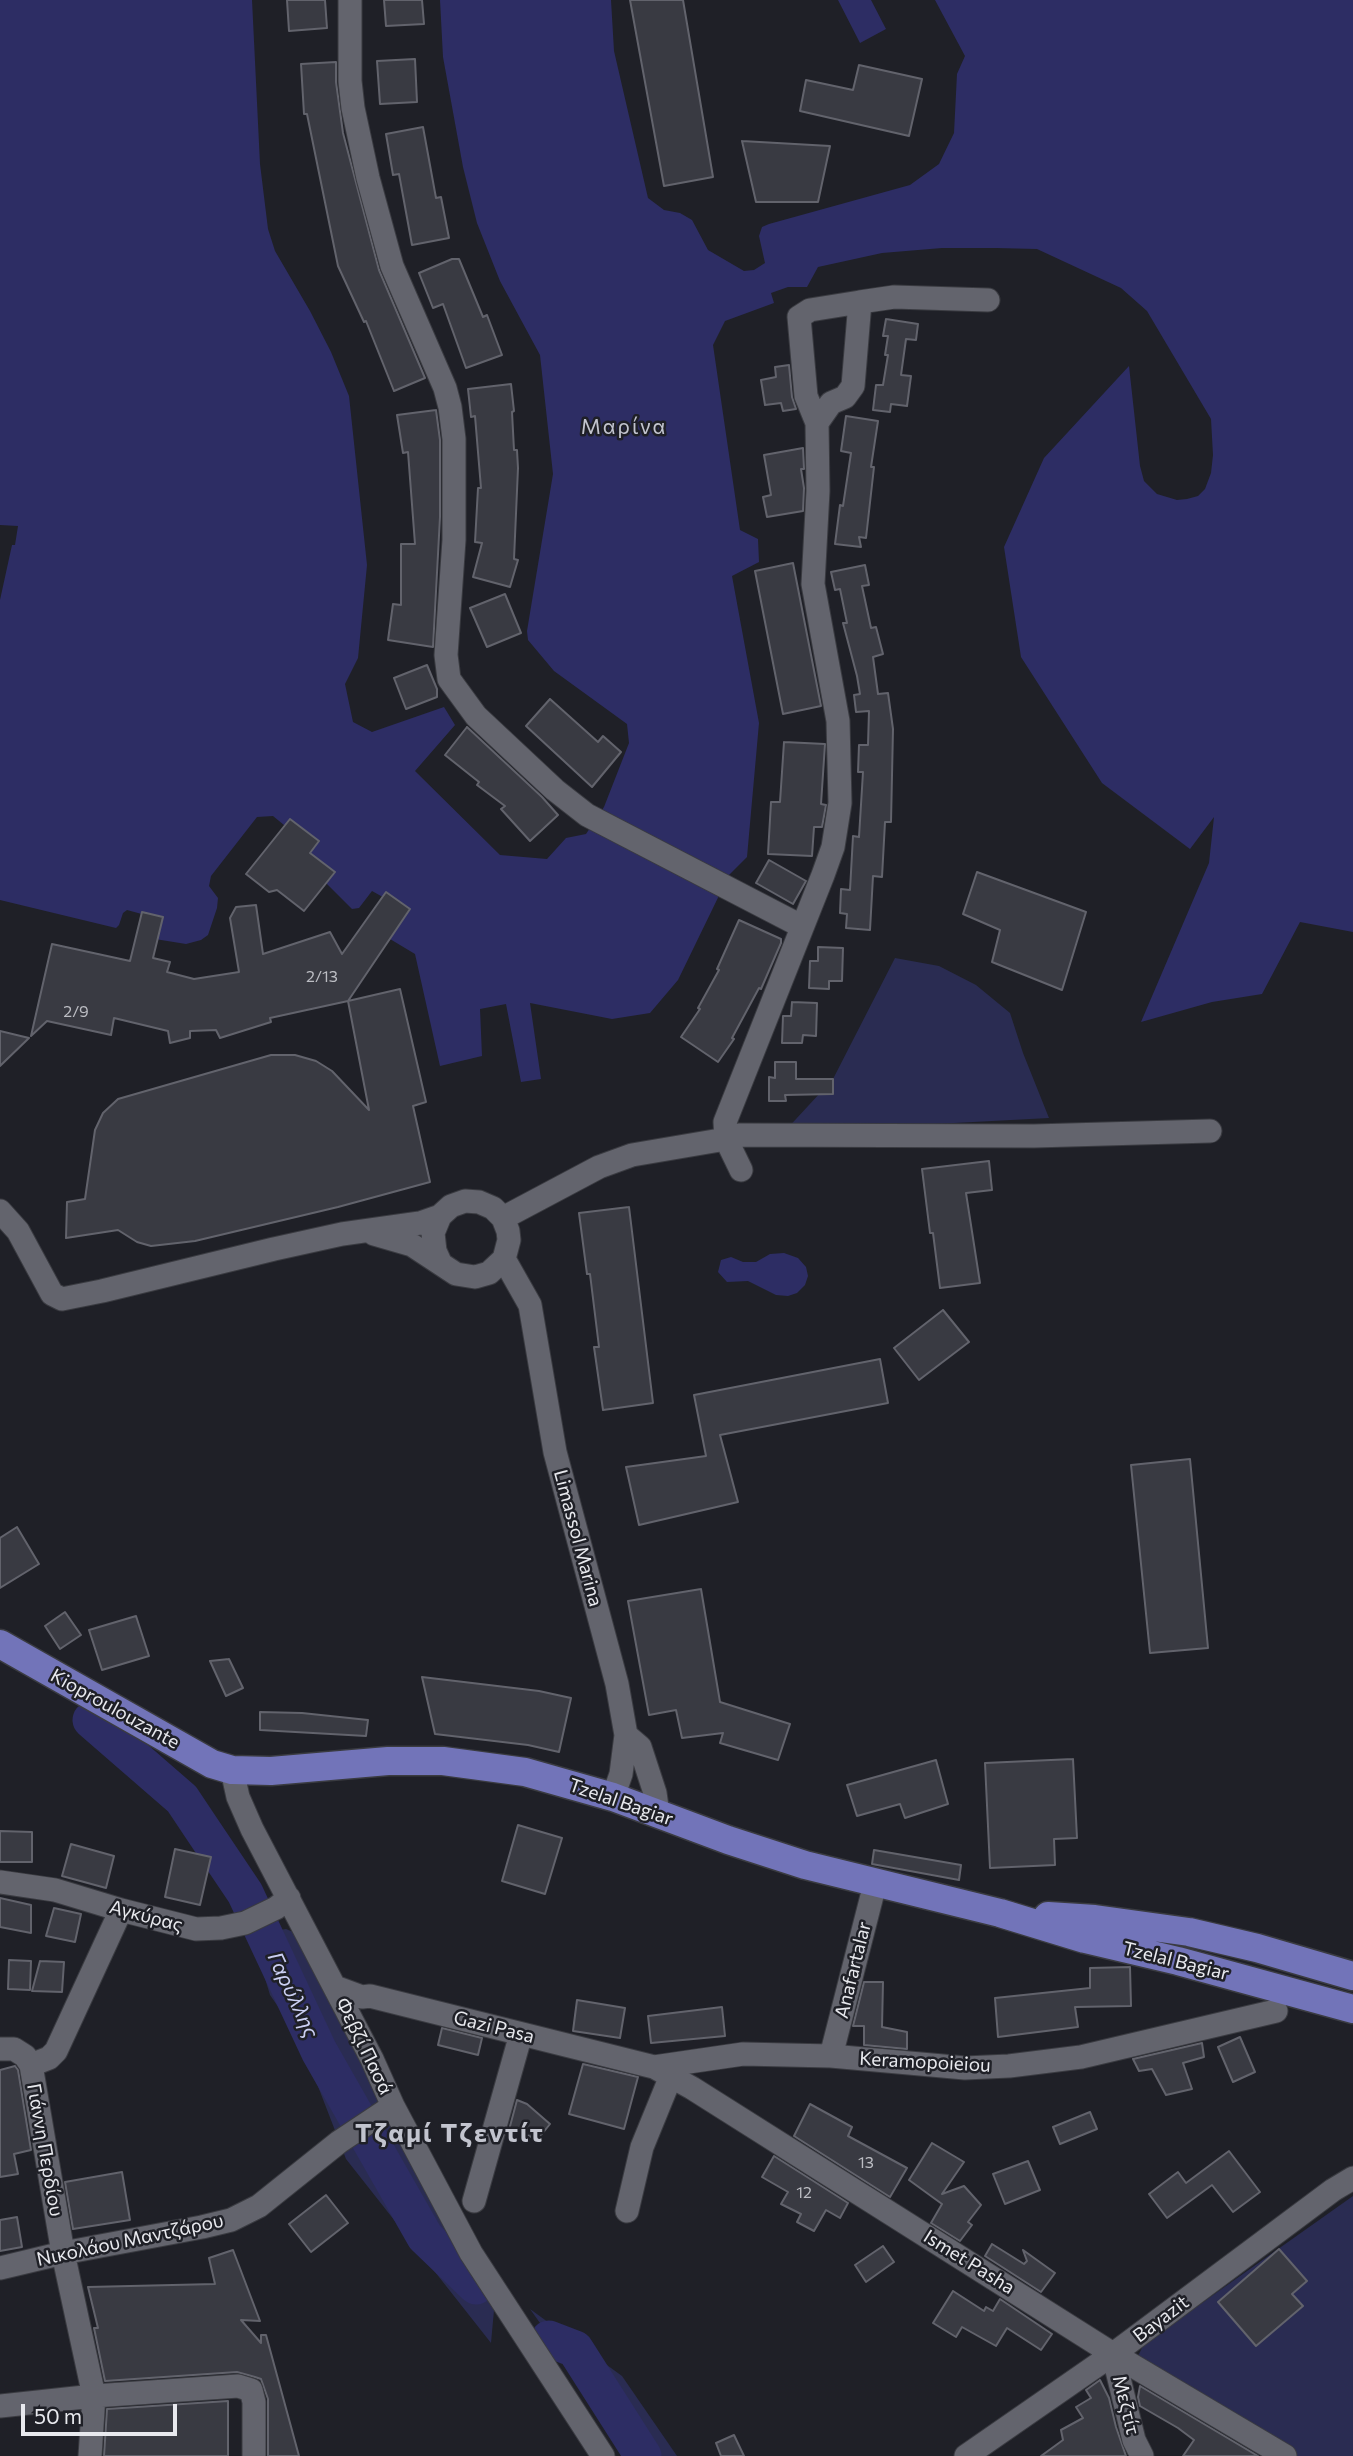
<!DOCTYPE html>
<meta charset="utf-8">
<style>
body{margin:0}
#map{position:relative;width:1353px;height:2456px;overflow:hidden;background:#1f2027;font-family:Commissioner,sans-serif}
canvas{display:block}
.scale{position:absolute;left:21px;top:2404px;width:156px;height:32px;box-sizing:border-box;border:4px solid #e8e9ee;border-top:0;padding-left:9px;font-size:21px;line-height:24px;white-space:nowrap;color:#e8e9ee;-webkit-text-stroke:5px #1f2027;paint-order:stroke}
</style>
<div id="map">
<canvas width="1353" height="2456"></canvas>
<div class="scale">50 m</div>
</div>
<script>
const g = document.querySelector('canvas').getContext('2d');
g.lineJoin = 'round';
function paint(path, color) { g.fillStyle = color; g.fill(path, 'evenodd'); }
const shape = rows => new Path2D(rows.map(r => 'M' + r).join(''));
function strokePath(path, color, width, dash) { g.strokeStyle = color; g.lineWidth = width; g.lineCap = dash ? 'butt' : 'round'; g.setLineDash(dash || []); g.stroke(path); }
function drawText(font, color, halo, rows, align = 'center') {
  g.font = font + ' Commissioner,sans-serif'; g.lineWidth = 5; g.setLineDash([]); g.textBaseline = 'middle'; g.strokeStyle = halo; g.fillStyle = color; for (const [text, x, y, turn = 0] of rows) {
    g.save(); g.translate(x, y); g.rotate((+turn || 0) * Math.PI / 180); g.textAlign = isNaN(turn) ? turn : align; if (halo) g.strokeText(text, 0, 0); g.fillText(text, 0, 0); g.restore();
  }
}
paint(shape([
 [895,958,939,966,976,985,1010,1013,1023,1053,1049,1118,784,1132,833,1079],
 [286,1929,298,1934,495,2299,491,2343,346,2159,299,2037,270,1995,252,1935],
 [1353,2196,1353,2456,1293,2456,1136,2360,1144,2344],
 [530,2309,622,2376,677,2456,626,2456,597,2403]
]), '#2a2c52');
paint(shape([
 [0,0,252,0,260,164,268,229,275,251,310,311,331,352,349,396,367,565,358,658,345,684,353,722,372,732,444,707,455,725,415,771,500,855,547,859,566,838,586,834,604,807,629,743,627,724,554,671,528,640,527,631,553,474,540,355,500,281,477,223,463,167,443,57,440,0,611,0,614,51,648,198,664,210,680,213,692,220,708,250,744,271,754,270,765,263,759,236,762,227,769,224,910,185,939,164,954,133,957,74,965,56,935,0,1353,0,1353,932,1300,922,1262,994,1212,1002,1141,1022,1209,863,1214,817,1190,849,1102,783,1021,657,1004,547,1044,458,1129,366,1140,466,1144,481,1157,494,1177,500,1187,499,1198,496,1205,489,1211,473,1213,455,1211,419,1147,311,1121,288,1037,249,996,248,942,248,882,253,818,267,807,287,788,287,771,293,774,303,725,321,713,345,740,530,758,539,759,562,732,576,759,723,747,857,729,875,678,980,650,1013,612,1019,530,1003,541,1079,521,1082,506,1004,480,1009,482,1056,440,1066,415,954,390,939,389,931,399,906,372,891,359,908,352,909,327,884,301,839,273,816,257,817,211,876,209,886,218,898,217,908,208,935,201,940,186,944,155,939,149,916,127,910,123,913,119,925,116,928,0,900,0,600,12,545,15,545,18,526,0,525],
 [838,0,871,0,886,29,860,43],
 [784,1253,798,1258,806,1267,808,1276,805,1285,797,1293,788,1296,776,1295,748,1281,727,1282,718,1272,721,1260,731,1257,743,1262,756,1262,770,1254]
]), '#2d2d64');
strokePath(shape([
 [91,1720,182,1799,200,1826,245,1893,319,2051,425,2237,476,2286],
 [549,2339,575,2349,643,2456]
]), '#2d2d64', 37);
const building = shape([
 [287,0,325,0,327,28,289,31,287,0],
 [384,0,422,0,424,24,386,26,384,0],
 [630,0,683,0,713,177,664,186,630,0],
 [415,59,417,102,380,104,377,61,415,59],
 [336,62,336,82,343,133,379,270,425,378,394,391,366,321,364,322,338,266,307,114,304,114,301,64,336,62],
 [859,65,922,79,909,136,800,111,806,80,853,90,859,65],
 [423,127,436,198,441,197,449,238,412,245,399,174,393,175,386,134,423,127],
 [742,141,830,146,818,202,756,202,742,141],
 [452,259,459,259,483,317,487,315,502,355,466,368,443,304,433,308,419,273,452,259],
 [886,319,918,324,916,340,906,339,901,375,911,376,907,406,891,404,890,412,873,410,876,385,883,385,888,355,885,355,888,336,883,336,886,319],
 [789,365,792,397,796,409,783,411,781,403,765,405,761,380,776,377,775,367,789,365],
 [511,384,514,411,512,412,514,450,517,450,518,468,514,559,518,560,510,587,473,577,482,543,475,542,478,488,481,488,475,416,471,417,468,389,511,384],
 [436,410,440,440,440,517,433,647,388,640,393,604,401,605,401,544,415,544,408,452,403,453,397,415,436,410],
 [846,416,878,421,871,467,874,467,866,538,859,537,861,547,835,544,840,505,843,506,851,453,841,451,846,416],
 [803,448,804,469,801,469,804,488,803,511,767,517,763,497,771,495,764,455,803,448],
 [793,563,821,706,783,714,755,571,793,563],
 [865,565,869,585,862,586,871,628,876,627,883,654,873,657,878,694,888,693,893,729,891,822,885,822,882,877,873,876,870,930,846,928,847,914,840,913,841,889,850,890,853,836,859,837,863,772,858,772,859,745,868,745,869,711,856,712,854,695,860,694,857,676,843,623,847,623,840,589,835,590,831,572,865,565],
 [505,594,521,633,487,647,470,608,505,594],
 [427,665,437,689,437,697,406,709,394,678,427,665],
 [550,699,598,742,603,736,621,752,592,787,526,726,550,699],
 [467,727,542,797,558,815,530,841,501,809,505,806,477,785,479,782,445,755,467,727],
 [784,742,825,744,821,804,826,805,822,827,814,827,812,856,768,854,771,802,780,802,784,742],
 [290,819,319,841,310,853,335,872,304,911,277,890,269,892,246,874,290,819],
 [769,860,806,881,793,904,756,883,769,860],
 [977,872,1086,912,1062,990,992,962,1000,930,963,914,977,872],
 [386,892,410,909,348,1001,270,1018,271,1022,220,1038,216,1030,190,1031,190,1038,170,1043,168,1031,114,1018,111,1035,47,1021,31,1036,52,944,130,961,142,912,163,917,153,958,170,962,167,972,194,979,239,972,230,918,236,907,256,905,263,954,330,932,342,954,386,892],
 [739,920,781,939,781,943,761,989,759,988,732,1038,734,1039,718,1062,681,1037,700,1009,698,1008,719,970,717,969,739,920],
 [818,947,843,948,842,981,829,981,829,989,809,988,810,961,818,961,818,947],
 [400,989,426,1102,413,1106,430,1182,338,1207,195,1241,151,1246,137,1242,118,1230,66,1238,67,1202,85,1199,95,1130,103,1113,118,1099,271,1055,295,1055,316,1061,332,1071,369,1110,348,1001,400,989],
 [792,1002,817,1003,816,1036,803,1035,802,1043,782,1043,783,1016,791,1016,792,1002],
 [0,1031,29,1038,0,1066,0,1031],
 [775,1062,796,1062,796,1079,833,1079,833,1094,785,1095,786,1101,769,1101,769,1077,775,1078,775,1062],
 [989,1161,992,1190,966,1193,980,1283,940,1288,933,1233,930,1233,922,1169,989,1161],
 [629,1207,653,1403,603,1410,594,1347,599,1347,590,1274,587,1274,579,1213,629,1207],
 [943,1310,969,1342,919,1380,894,1348,943,1310],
 [880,1359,888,1403,720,1435,738,1502,639,1525,626,1467,706,1456,694,1395,880,1359],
 [1190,1459,1208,1648,1150,1653,1131,1465,1190,1459],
 [17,1527,39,1564,0,1588,0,1538,17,1527],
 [701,1589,720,1702,790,1724,778,1760,720,1743,723,1733,682,1738,676,1710,649,1715,628,1601,701,1589],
 [65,1612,81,1635,60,1649,45,1626,65,1612],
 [136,1616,149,1656,102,1670,89,1630,136,1616],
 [229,1659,243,1688,226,1696,210,1661,229,1659],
 [422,1677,539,1691,571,1698,559,1752,528,1745,435,1734,422,1677],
 [260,1712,302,1713,368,1720,366,1736,260,1730,260,1712],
 [1073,1759,1077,1838,1054,1839,1055,1865,990,1868,985,1763,1073,1759],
 [936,1760,948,1804,905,1818,900,1804,857,1816,847,1785,936,1760],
 [518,1825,562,1838,545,1894,502,1881,518,1825],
 [0,1831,32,1832,32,1862,0,1862,0,1831],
 [71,1844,114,1856,106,1888,62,1876,71,1844],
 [175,1849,211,1857,200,1905,165,1897,175,1849],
 [874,1850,961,1865,959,1880,872,1864,874,1850],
 [0,1898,31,1905,31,1933,0,1927,0,1898],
 [54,1908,81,1914,75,1942,46,1936,54,1908],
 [9,1960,31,1961,30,1990,8,1989,9,1960],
 [40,1961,64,1962,62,1992,32,1991,40,1961],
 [1130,1967,1131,2006,1075,2007,1078,2027,998,2037,995,1998,1090,1988,1090,1968,1130,1967],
 [864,1982,883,1982,882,2027,907,2032,907,2049,864,2045,864,2026,853,2026,864,1982],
 [577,2000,625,2008,620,2038,573,2031,577,2000],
 [722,2007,725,2036,651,2043,648,2016,722,2007],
 [442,2028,482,2038,478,2055,438,2045,442,2028],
 [1240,2037,1255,2072,1233,2082,1218,2047,1240,2037],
 [1202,2043,1204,2057,1183,2063,1192,2089,1166,2095,1152,2069,1139,2071,1133,2059,1202,2043],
 [583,2064,638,2077,624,2129,569,2114,583,2064],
 [15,2066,18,2070,31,2150,14,2154,18,2174,0,2177,0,2070,15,2066],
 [517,2100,527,2104,550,2124,538,2139,509,2130,517,2100],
 [810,2104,852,2127,848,2136,907,2168,890,2197,794,2136,810,2104],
 [1090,2112,1097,2129,1060,2144,1053,2127,1090,2112],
 [932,2143,964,2162,942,2194,964,2186,981,2205,968,2222,972,2225,960,2241,931,2223,942,2204,909,2180,932,2143],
 [1229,2151,1260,2192,1233,2212,1212,2185,1167,2218,1149,2194,1178,2172,1186,2183,1229,2151],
 [774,2156,848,2203,840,2218,826,2210,814,2231,797,2222,801,2214,781,2204,788,2192,762,2177,774,2156],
 [1028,2161,1040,2190,1005,2204,993,2174,1028,2161],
 [122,2172,130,2220,73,2229,65,2182,122,2172],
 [326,2195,348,2223,311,2252,289,2224,326,2195],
 [17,2217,22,2247,0,2251,0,2220,17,2217],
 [992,2244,1024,2264,1027,2261,1023,2250,1055,2273,1041,2292,985,2256,992,2244],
 [883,2246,894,2262,866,2282,855,2265,883,2246],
 [1279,2249,1307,2281,1292,2294,1303,2306,1256,2346,1218,2302,1279,2249],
 [233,2250,260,2321,241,2320,261,2343,261,2335,266,2335,299,2456,268,2456,268,2399,261,2379,255,2377,237,2372,105,2381,94,2328,98,2328,88,2287,215,2284,209,2258,233,2250],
 [953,2291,984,2311,986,2307,993,2311,1000,2299,1052,2334,1041,2350,1007,2328,996,2346,962,2327,956,2337,933,2323,953,2291],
 [1100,2380,1109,2398,1116,2427,1126,2456,1041,2456,1063,2440,1061,2430,1083,2418,1076,2407,1091,2398,1086,2390,1100,2380],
 [1140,2386,1258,2456,1183,2456,1194,2440,1178,2428,1140,2406,1138,2397,1140,2386],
 [228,2401,228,2456,104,2456,107,2409,228,2401],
 [734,2435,744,2456,721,2456,716,2443,734,2435]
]);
paint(building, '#393a42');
strokePath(building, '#62636c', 2);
const minor = shape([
 [350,0,350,81,353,108,368,178,392,266,445,388,450,407,454,439,454,540,446,655,449,679,476,716,555,790,587,815,801,926],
 [817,423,806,396,799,317,810,310,860,302],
 [741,1170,726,1139,725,1122,823,875,833,847,840,803,838,721,813,584,818,491,817,423,831,403,845,397,853,386,860,302,894,297,988,300],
 [0,1211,18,1231,52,1294,62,1299,102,1291,274,1249,342,1234,420,1223,440,1216],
 [503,1218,599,1167,632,1155,726,1139,739,1135,1034,1136,1210,1131],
 [374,1234,412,1245,456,1274,475,1277,489,1273,504,1259,509,1240,508,1231,503,1218,493,1208,479,1202,465,1201,451,1206,440,1216,433,1233,435,1251,440,1262],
 [504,1259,530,1305,555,1452,617,1684,626,1735,621,1774,613,1797],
 [626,1735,640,1747,655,1793,658,1814],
 [232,1770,238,1797,252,1829,372,2059,393,2106,471,2253,603,2456],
 [0,1882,55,1890,121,1910,196,1929,221,1928,245,1923,276,1908,289,1898],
 [335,1987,362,1997,370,1996,654,2067,692,2088,1113,2354,1285,2456],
 [0,2049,14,2049,25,2056,31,2065,63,2253,94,2396,90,2456],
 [831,2056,875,1884],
 [31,2065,49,2058,56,2051,121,1910],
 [654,2067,743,2054,831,2056,965,2068,1009,2066,1081,2057,1276,2011],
 [474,2201,521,2034],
 [627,2211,642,2147,671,2076],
 [0,2268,63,2253,202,2227,231,2220,259,2206,339,2142,393,2106],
 [1113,2354,1134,2440,1142,2456],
 [0,2406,94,2396,238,2386,251,2390,254,2402,254,2456],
 [966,2456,1116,2352,1333,2190,1353,2178]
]);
const major = shape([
 [0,1644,212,1764,232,1770,271,1771,388,1761,443,1761,525,1772,613,1797,728,1840,805,1865,1000,1913,1085,1939,1178,1961,1353,2009],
 [1048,1916,1095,1919,1189,1932,1257,1948,1353,1976]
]);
strokePath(minor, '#3a3b41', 25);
strokePath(major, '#3a3b41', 31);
strokePath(minor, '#63646d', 23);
strokePath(major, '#7274b9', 28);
drawText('16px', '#bcbdc3', null, [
 ["2/13",322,977],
 ["2/9",76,1012],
 ["13",866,2163],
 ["12",804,2193]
]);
drawText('19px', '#e8e9ee', '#1f2027', [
 ["Limassol Marina",578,1538,75],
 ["Kioproulouzante",115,1709,29],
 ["Tzelal Bagiar",621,1802,19],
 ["Αγκύρας",146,1916,15],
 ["Tzelal Bagiar",1176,1961,14],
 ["Anafartalar",853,1970,-76],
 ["Gazi Pasa",494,2027,14],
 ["Φεβζί Πασά",364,2046,64],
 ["Keramopoieiou",925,2062,3],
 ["Γιάννη Περδίου",45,2150,80],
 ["Νικολάου Μαντζάρου",130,2240,-12],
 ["Ismet Pasha",969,2262,32],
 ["Bayazit",1161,2319,-37],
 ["Μεζτίτ",1126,2405,76]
]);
g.letterSpacing = '2px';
drawText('21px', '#c2c4ce', '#1f2027', [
 ["Μαρίνα",624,427]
]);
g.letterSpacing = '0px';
drawText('italic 21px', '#cbcff3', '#1f2027', [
 ["Γαρύλλης",293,1995,65]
]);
g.letterSpacing = '2px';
drawText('bold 26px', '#c2c4ce', '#1f2027', [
 ["Τζαμί Τζεντίτ",450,2133]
]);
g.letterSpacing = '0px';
</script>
